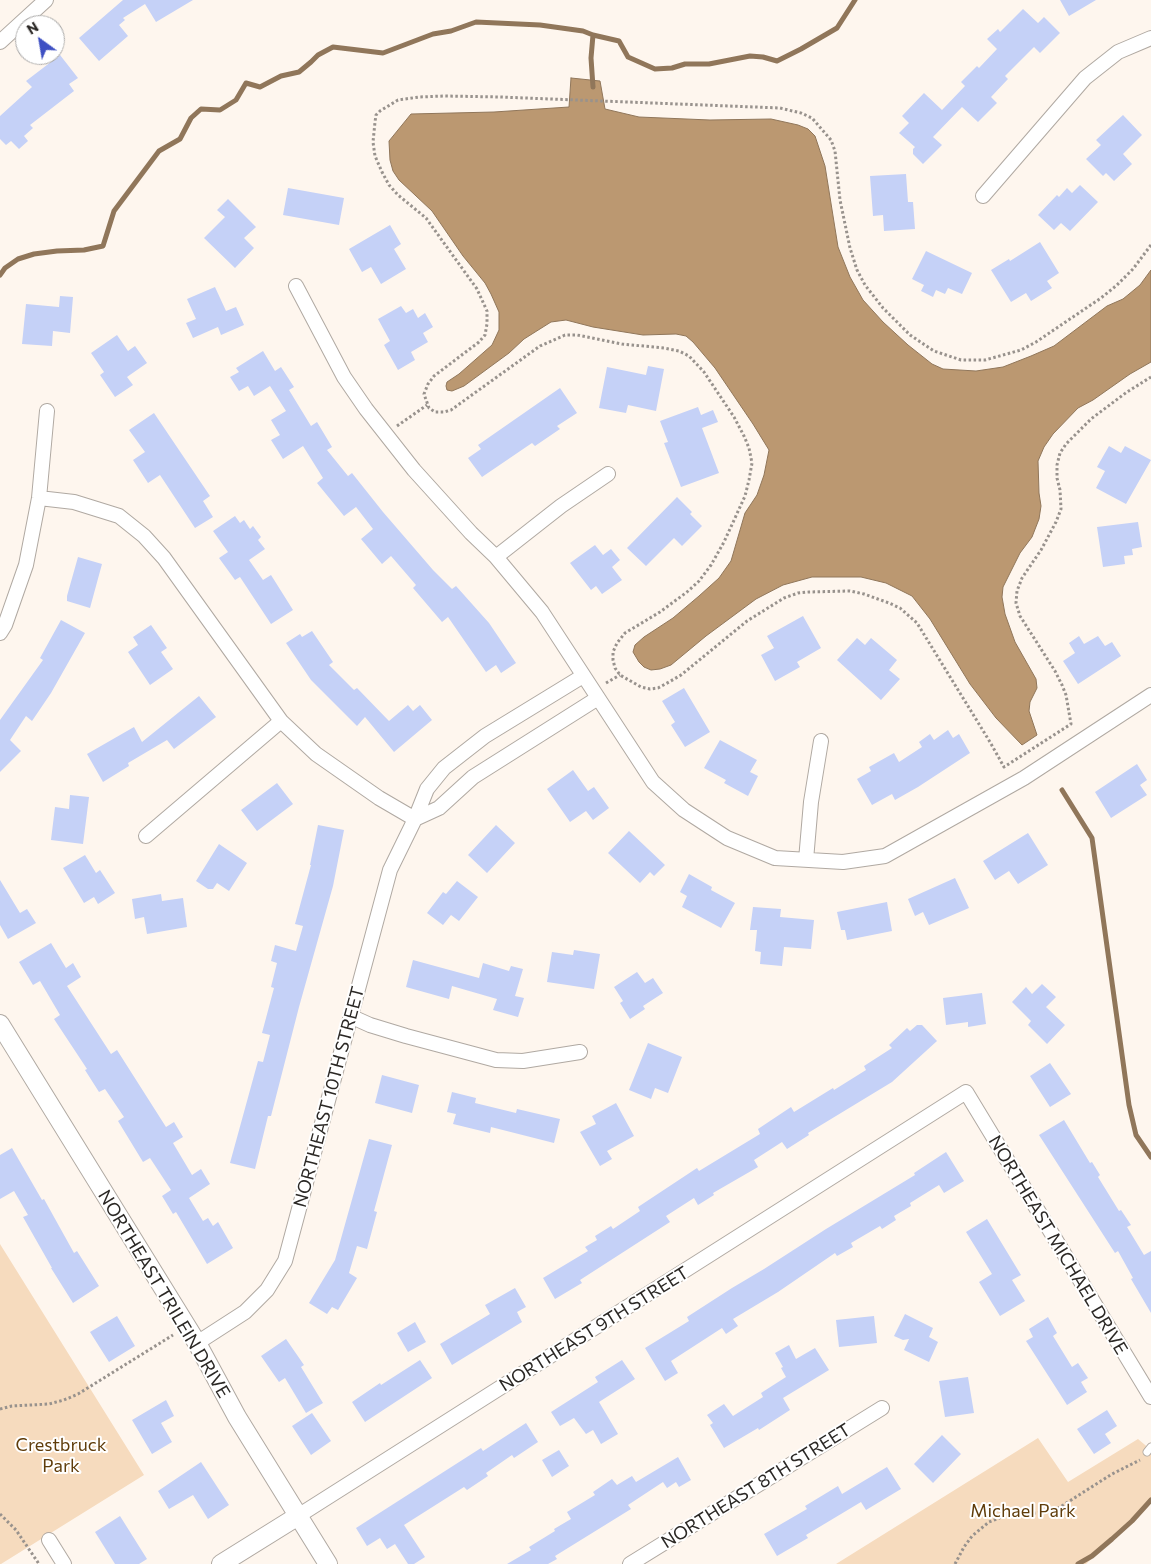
<!DOCTYPE html>
<style>
body{margin:0}
#map{position:relative;width:1151px;height:1564px;overflow:hidden;background:#fef6ee;font-family:Commissioner,sans-serif}
canvas{display:block}
.north{position:absolute;left:15px;top:15px;width:50px;height:50px;box-sizing:border-box;background:#fff;border:1px solid #aaa9a8;border-radius:50%;rotate:328deg;font-size:14px;font-weight:700;line-height:20px;text-align:center;color:#2b2825}
.north::after{content:'';display:block;margin:auto;width:18px;height:22px;background:#3e50c3;clip-path:polygon(50% 0,100% 100%,50% 72%,0 100%)}
</style>
<div id="map">
<canvas width="1151" height="1564"></canvas>
<div class="north">N</div>
</div>
<script>
const g = document.querySelector('canvas').getContext('2d');
g.lineJoin = 'round';
function paint(path, color) { g.fillStyle = color; g.fill(path, 'evenodd'); }
const shape = rows => new Path2D(rows.map(r => 'M' + r).join(''));
function strokePath(path, color, width, dash) { g.strokeStyle = color; g.lineWidth = width; g.lineCap = dash ? 'butt' : 'round'; g.setLineDash(dash || []); g.stroke(path); }
function drawText(font, color, halo, rows, align = 'center') {
  g.font = font + ' Commissioner,sans-serif'; g.lineWidth = 4; g.setLineDash([]); g.textBaseline = 'middle'; g.strokeStyle = halo; g.fillStyle = color; for (const [text, x, y, turn = 0] of rows) {
    g.save(); g.translate(x, y); g.rotate((+turn || 0) * Math.PI / 180); g.textAlign = isNaN(turn) ? turn : align; if (halo) g.strokeText(text, 0, 0); g.fillText(text, 0, 0); g.restore();
  }
}
paint(shape([
 [0,1244,144,1475,1,1564,0,1564],
 [1038,1438,1068,1482,1138,1439,1151,1450,1151,1502,1086,1564,836,1564]
]), '#f6dbbe');
const water = shape([
 [571,78,600,81,605,109,639,117,710,120,771,119,798,125,808,129,815,136,825,166,838,247,850,277,863,300,883,322,908,345,932,364,943,369,976,371,1003,367,1031,356,1054,346,1107,306,1123,299,1140,285,1151,270,1151,362,1130,374,1093,400,1078,408,1053,434,1044,447,1038,461,1039,493,1041,506,1039,519,1032,537,1020,553,1003,587,1002,597,1005,614,1015,642,1036,679,1037,688,1030,702,1029,711,1037,735,1022,745,996,718,970,684,930,619,912,596,886,583,861,577,812,577,783,585,756,599,706,636,671,665,660,669,651,670,644,667,639,662,633,652,635,645,644,637,673,618,699,596,719,578,731,561,745,513,757,495,764,475,769,450,753,424,715,368,693,342,686,336,676,334,643,335,593,327,566,320,551,322,524,339,509,353,464,386,452,391,447,390,446,386,447,382,459,374,492,345,499,330,499,312,491,294,485,283,463,256,432,211,399,180,393,171,390,160,389,141,411,114,494,112,569,107,571,78]
]);
paint(water, '#bb9871');
strokePath(water, '#90765a', 1);
strokePath(shape([
 [593,35,591,58,593,87],
 [0,275,5,268,18,259,34,254,57,251,84,250,103,246,114,211,159,151,180,139,191,118,201,109,220,110,236,100,246,83,260,87,281,76,299,72,311,62,318,55,333,47,383,53,433,34,451,31,476,22,540,25,583,31,593,35,619,41,628,57,655,69,672,68,685,64,709,64,750,56,763,57,777,61,801,49,837,28,855,0],
 [1062,790,1092,838,1129,1105,1136,1135,1151,1157],
 [1078,1564,1092,1556,1112,1539,1132,1521,1151,1500]
]), '#90765a', 5);
paint(shape([
 [123,0,193,0,156,22,145,4,123,18,125,20,119,25,128,36,99,61,79,38],
 [1060,0,1096,0,1069,16],
 [1023,9,1038,23,1044,17,1060,33,1040,53,1034,47,1005,76,1008,79,991,97,997,103,978,122,962,107,933,137,942,145,923,164,913,154,913,149,915,147,899,133,909,123,902,116,924,93,942,110,965,86,961,82,977,66,979,68,997,49,987,39,998,29,1000,32],
 [60,55,78,78,69,84,74,91,30,125,33,128,24,136,28,141,19,149,11,141,6,145,0,139,0,116,32,87,26,81],
 [1123,115,1142,135,1123,154,1132,164,1114,181,1106,173,1103,176,1086,159,1101,145,1096,140],
 [906,174,908,202,913,202,915,229,884,231,883,215,873,216,870,176],
 [1080,185,1098,202,1070,231,1061,223,1054,230,1038,215,1057,195,1059,197,1067,188,1072,193],
 [288,188,344,198,339,225,283,215],
 [228,199,256,227,244,238,254,248,235,268,204,238,225,217,217,210],
 [390,225,401,244,394,249,406,269,381,284,371,267,362,272,349,249],
 [1040,242,1059,273,1047,281,1052,288,1031,301,1026,293,1011,302,991,270,1009,259,1010,261],
 [926,251,972,273,962,294,948,288,945,294,936,290,933,297,921,291,924,285,912,279],
 [215,287,226,311,236,307,244,325,221,335,218,327,193,338,186,323,196,319,187,299],
 [60,296,73,297,70,333,53,331,52,346,22,344,26,304,59,307],
 [401,306,406,313,413,309,418,318,425,313,433,327,423,333,428,342,411,352,415,360,398,370,384,345,390,341,378,319],
 [117,335,128,351,135,346,147,363,127,377,133,385,115,397,100,375,104,372,91,353],
 [263,351,275,371,281,367,294,387,289,390,311,426,317,422,332,447,327,450,348,476,352,473,383,512,433,570,452,589,456,586,489,623,516,663,501,673,496,665,486,672,448,617,442,622,413,588,416,585,391,556,382,564,361,539,373,529,356,507,344,516,317,483,323,478,303,446,283,459,271,440,280,435,271,420,286,411,270,386,254,396,248,386,239,391,230,377,239,372,236,368],
 [648,366,664,369,656,411,628,405,626,413,599,408,607,367,646,375],
 [560,388,577,413,557,426,560,429,535,446,532,443,482,477,468,458,481,449,478,445],
 [698,407,701,415,713,410,718,422,702,428,719,473,681,487,664,443,668,442,660,421],
 [154,413,210,496,203,501,213,517,195,528,160,475,148,483,133,460,145,452,129,430],
 [1109,446,1121,453,1125,446,1151,460,1126,504,1096,488,1105,471,1097,467],
 [677,497,692,512,690,514,702,526,682,546,674,538,646,566,627,548],
 [235,516,240,523,244,520,250,529,253,526,261,537,258,540,265,549,249,560,263,580,271,575,293,610,271,624,240,577,235,580,219,558,228,552,213,531],
 [1138,522,1142,547,1132,549,1133,555,1124,556,1125,564,1103,567,1097,527],
 [595,545,603,555,611,549,620,560,612,567,622,580,602,594,596,586,591,590,570,563],
 [78,557,102,564,90,608,67,601,67,596],
 [803,616,821,648,797,662,800,667,775,681,761,655,774,648,767,636],
 [61,620,85,633,51,693,32,721,26,716,10,740,21,751,0,772,0,720,43,660,40,658],
 [151,625,167,648,161,652,173,669,150,685,128,652,138,645,133,637],
 [312,631,333,662,329,665,354,690,357,688,389,721,408,705,413,711,420,705,432,720,394,752,365,717,357,726,311,680,286,643,300,634,302,637],
 [1079,636,1084,644,1098,636,1105,646,1112,642,1121,656,1078,684,1063,661,1075,653,1069,643],
 [857,638,865,645,871,638,897,660,889,670,900,679,881,700,837,660],
 [684,688,710,732,685,747,671,725,675,722,662,701],
 [199,696,216,717,174,749,167,740,128,763,129,766,103,782,87,754,134,727,142,742],
 [948,730,953,738,959,734,970,753,918,787,895,800,892,794,872,805,857,779,871,771,869,767,894,753,899,762,922,747,919,742,930,734,934,740],
 [720,740,757,760,750,772,758,776,748,796,724,783,726,780,704,768],
 [1137,764,1147,780,1140,785,1147,795,1111,818,1095,792],
 [573,770,588,791,594,787,609,808,593,820,586,811,570,822,547,789],
 [277,783,293,804,257,831,241,810],
 [70,795,89,797,83,844,51,840,55,807,69,809],
 [318,825,344,830,333,886,299,1007,271,1116,268,1116,255,1169,230,1163,258,1061,263,1062,270,1035,262,1033,274,988,271,987,277,963,271,961,275,945,296,951,303,926,295,924,311,865,310,865],
 [496,825,515,843,487,873,468,855],
 [629,831,665,865,654,876,650,872,640,883,608,853],
 [1028,833,1048,865,1018,884,1009,871,995,880,983,861],
 [219,844,247,863,229,891,217,883,213,889,208,889,196,881],
 [85,855,96,873,100,870,115,893,98,904,94,897,84,903,63,868],
 [689,874,712,887,711,890,735,903,721,928,682,907,687,896,680,892],
 [955,878,969,908,929,925,923,912,915,916,908,899],
 [0,880,20,913,27,909,36,923,8,939,0,925],
 [457,881,478,897,459,921,451,915,443,925,427,913,443,892,446,894],
 [161,894,162,901,183,898,187,927,147,934,144,917,135,919,132,899],
 [887,902,892,931,847,940,845,930,841,930,837,912],
 [753,907,781,909,780,917,814,920,811,949,784,947,782,966,760,964,761,952,755,951,757,930,750,930],
 [51,943,66,968,73,963,81,977,67,986,111,1054,117,1050,166,1127,174,1122,183,1137,173,1143,192,1175,201,1169,210,1184,189,1198,203,1221,208,1218,213,1226,218,1222,233,1248,207,1264,176,1212,173,1214,162,1196,171,1190,150,1158,143,1162,118,1121,124,1117,105,1089,99,1092,85,1070,87,1069,54,1019,60,1015,40,981,33,985,19,962],
 [574,950,600,954,594,989,547,982,552,952,573,955],
 [413,960,479,978,483,963,509,971,511,966,523,969,515,996,524,998,518,1017,493,1010,497,999,452,986,449,999,406,987],
 [637,972,645,983,653,978,663,993,643,1006,645,1009,630,1019,620,1003,623,1001,614,987],
 [1042,984,1056,997,1046,1007,1065,1025,1047,1044,1028,1025,1031,1021,1012,1002,1026,987,1032,994],
 [982,993,986,1024,968,1027,968,1022,946,1025,943,998],
 [917,1025,922,1025,937,1041,892,1082,808,1133,809,1135,787,1149,782,1142,754,1160,758,1167,713,1193,714,1195,698,1205,694,1198,666,1216,670,1222,580,1280,582,1283,555,1299,543,1278,588,1251,585,1247,597,1240,595,1236,611,1226,613,1229,640,1211,638,1207,697,1168,699,1171,760,1134,758,1129,791,1107,794,1112,833,1088,834,1090,866,1070,864,1066,892,1048,889,1045,907,1028,910,1031],
 [648,1043,682,1057,668,1093,655,1088,651,1099,629,1090],
 [1050,1063,1071,1094,1050,1107,1030,1076],
 [382,1075,419,1085,412,1113,375,1103],
 [452,1092,476,1098,475,1103,516,1113,517,1109,560,1119,554,1143,491,1127,490,1133,453,1124,456,1114,447,1112],
 [616,1103,634,1136,607,1151,612,1159,600,1166,580,1132,596,1124,592,1116],
 [1064,1120,1090,1163,1092,1162,1100,1175,1098,1177,1119,1211,1121,1210,1131,1225,1127,1227,1144,1255,1151,1251,1151,1313,1131,1279,1133,1278,1118,1251,1115,1253,1039,1135],
 [369,1139,392,1145,374,1211,377,1212,367,1249,357,1246,349,1273,357,1278,338,1310,332,1307,327,1314,309,1303,335,1260],
 [12,1148,42,1200,44,1199,74,1253,77,1251,99,1286,73,1303,51,1268,52,1268,23,1217,28,1215,14,1191,0,1199,0,1155],
 [946,1152,964,1181,944,1193,939,1185,910,1203,911,1206,894,1216,896,1220,882,1229,880,1226,851,1243,853,1247,837,1256,835,1253,778,1292,733,1319,738,1326,726,1334,722,1328,671,1361,678,1373,665,1381,645,1348,689,1321,687,1317,732,1288,764,1269,826,1229,915,1175,914,1173],
 [987,1219,1021,1275,1012,1280,1025,1301,1000,1316,979,1282,992,1274,966,1232],
 [515,1288,526,1307,517,1312,522,1322,452,1365,440,1344,490,1314,485,1305],
 [905,1314,933,1328,929,1337,938,1342,929,1362,904,1350,909,1339,903,1340,894,1336],
 [117,1316,135,1346,109,1362,90,1332],
 [874,1316,877,1343,839,1347,836,1320],
 [1048,1317,1057,1333,1053,1336,1072,1367,1078,1363,1088,1378,1081,1382,1087,1392,1067,1405,1026,1341,1033,1337,1029,1329],
 [415,1322,426,1342,408,1352,397,1333],
 [286,1339,304,1365,301,1367,323,1403,306,1413,285,1378,279,1382,261,1356],
 [789,1345,796,1359,815,1348,829,1370,783,1398,790,1410,759,1430,758,1428,724,1448,710,1425,713,1423,707,1415,724,1404,733,1416,763,1397,761,1393,786,1377,781,1368,783,1367,775,1353],
 [420,1360,432,1378,365,1422,352,1402,380,1383,381,1385],
 [622,1360,635,1379,599,1402,618,1434,601,1444,593,1430,586,1434,574,1418,560,1426,551,1412,598,1382,595,1377],
 [968,1377,974,1413,945,1417,939,1381],
 [166,1400,174,1416,161,1423,172,1442,152,1454,132,1420],
 [1107,1410,1117,1426,1105,1434,1111,1443,1094,1454,1077,1429],
 [312,1413,331,1441,311,1455,292,1426],
 [526,1423,538,1442,514,1458,512,1455,486,1473,488,1476,467,1490,464,1487,404,1525,425,1557,414,1564,408,1564,395,1544,387,1549,380,1538,367,1546,356,1528,481,1448,483,1451],
 [942,1435,961,1454,933,1483,914,1464],
 [559,1450,569,1466,552,1477,542,1460],
 [678,1457,691,1480,679,1487,676,1482,667,1488,663,1482,628,1505,631,1509,555,1556,557,1559,548,1564,507,1564,531,1550,529,1547,555,1531,554,1529,571,1519,567,1512,595,1495,593,1492,612,1479,617,1485,632,1476,636,1482],
 [201,1462,229,1505,208,1519,193,1495,169,1509,158,1491],
 [887,1467,901,1489,866,1510,861,1502,806,1535,808,1538,777,1556,764,1534,807,1509,805,1506,838,1486,842,1494],
 [120,1516,147,1559,139,1564,115,1564,95,1532]
]), '#c5d1f7');
const service = shape([
 [1147,1452,1151,1447]
]);
const minor = shape([
 [0,42,46,0],
 [983,196,1085,78,1118,52,1151,38],
 [296,286,344,377,366,409,414,470,471,533,496,557,542,612,653,782,684,810,727,838,775,858,843,862,885,856,1024,778,1151,695],
 [39,498,74,502,119,516,144,536,164,558,281,721,316,754,379,798,415,819],
 [496,557,561,506,608,474],
 [0,633,5,625,26,565,39,498,47,411],
 [415,819,439,808,473,777,598,698],
 [146,836,281,721],
 [806,860,811,802,821,741],
 [350,1016,370,1025,406,1036,496,1060,523,1061,580,1052],
 [197,1343,245,1312,267,1290,285,1261,390,870,415,819,427,789,444,768,485,736,583,676],
 [298,1516,966,1092,1151,1397],
 [49,1540,64,1564],
 [630,1564,882,1408]
]);
const tertiary = shape([
 [0,1024,197,1343,237,1417,328,1564],
 [221,1564,298,1516]
]);
strokePath(service, '#b0a9a2', 9);
strokePath(minor, '#b0a9a2', 16);
strokePath(tertiary, '#b0a9a2', 20);
strokePath(shape([
 [1151,245,1133,269,1117,285,1101,298,1036,342,1021,350,985,360,961,360,934,351,910,335,883,308,865,285,857,270,850,248,840,200,835,151,831,140,812,118,801,113,780,108,500,97,445,96,419,97,398,100,380,111,376,115,375,122,373,142,375,156,382,172,389,185,398,195,426,218,477,289,487,311,487,324,485,335,479,342,434,376,428,384,424,394,429,408,435,412,444,412,451,410,540,346,565,335,577,335,622,344,664,348,679,351,689,356,704,372,734,417,744,436,749,448,752,463,749,480,745,496,735,518,724,542,711,565,699,581,687,592,660,612,625,633,617,643,613,652,613,660,615,668,620,675,641,687,650,689,658,688,669,682,681,675,747,621,784,598,798,593,809,592,850,591,864,594,889,603,900,608,917,623,990,742,1004,767,1071,724,1066,695,1062,685,1055,671,1020,616,1016,603,1017,591,1022,578,1041,550,1056,522,1061,509,1060,490,1057,478,1057,465,1060,453,1066,444,1091,419,1127,392,1151,377],
 [397,426,427,405],
 [606,683,620,675],
 [0,1409,12,1406,49,1404,64,1400,78,1394,173,1335],
 [0,1514,16,1530,39,1564],
 [955,1564,964,1547,972,1536,989,1522,1002,1517,1045,1512,1057,1509,1112,1474,1140,1460]
]), '#98928d', 3, [2.5, 2.5]);
strokePath(service, '#fff', 7);
strokePath(minor, '#fff', 14);
strokePath(tertiary, '#fff', 18);
drawText('18px', '#2b2825', '#fff', [
 ["NORTHEAST 10TH STREET",329,1097,-75],
 ["NORTHEAST MICHAEL DRIVE",1058,1245,59],
 ["NORTHEAST TRILEIN DRIVE",164,1294,59],
 ["NORTHEAST 9TH STREET",594,1329,-32],
 ["NORTHEAST 8TH STREET",756,1486,-32]
]);
drawText('18px', '#5f3c0a', '#fff', [
 ["Crestbruck",61,1445],
 ["Park",61,1466],
 ["Michael Park",1023,1511]
]);
</script>
